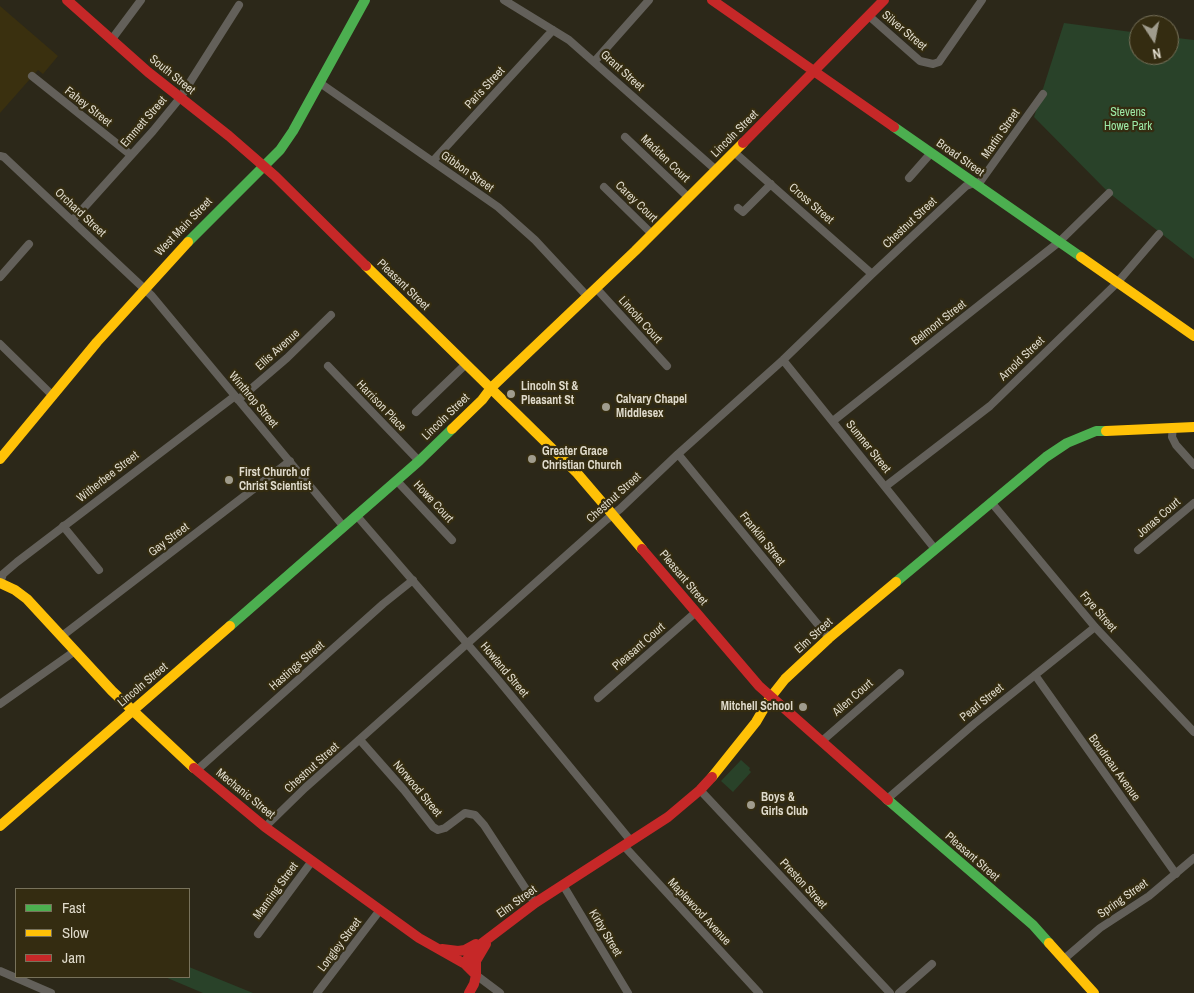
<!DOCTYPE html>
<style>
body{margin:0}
#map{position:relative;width:1194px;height:993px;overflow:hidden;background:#2c2819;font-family:"Archivo Narrow",sans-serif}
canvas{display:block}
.legend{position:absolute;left:15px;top:888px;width:175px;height:90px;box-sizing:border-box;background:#342c11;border:1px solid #78725b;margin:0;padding:6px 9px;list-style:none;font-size:15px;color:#dfdacb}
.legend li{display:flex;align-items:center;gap:10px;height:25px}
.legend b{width:25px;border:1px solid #78725b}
.north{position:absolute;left:1129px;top:15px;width:50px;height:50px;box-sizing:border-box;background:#342c11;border:1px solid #78725b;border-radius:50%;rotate:169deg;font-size:14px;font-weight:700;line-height:20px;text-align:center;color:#dfdacb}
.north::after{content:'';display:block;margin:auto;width:18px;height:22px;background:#a09c8d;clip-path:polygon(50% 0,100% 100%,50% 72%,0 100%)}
</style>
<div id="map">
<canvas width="1194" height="993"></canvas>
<ul class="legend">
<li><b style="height:6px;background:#4caf50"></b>Fast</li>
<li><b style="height:6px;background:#ffc107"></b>Slow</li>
<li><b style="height:6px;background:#c62828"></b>Jam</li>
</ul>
<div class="north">N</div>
</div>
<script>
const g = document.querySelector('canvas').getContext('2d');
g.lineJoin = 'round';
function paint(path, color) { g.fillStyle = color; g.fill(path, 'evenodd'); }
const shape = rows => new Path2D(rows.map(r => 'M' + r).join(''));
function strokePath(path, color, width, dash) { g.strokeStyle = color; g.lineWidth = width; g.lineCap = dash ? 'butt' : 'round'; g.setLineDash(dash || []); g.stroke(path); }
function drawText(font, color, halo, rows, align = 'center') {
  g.font = font + ' "Archivo Narrow",sans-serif'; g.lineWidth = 4.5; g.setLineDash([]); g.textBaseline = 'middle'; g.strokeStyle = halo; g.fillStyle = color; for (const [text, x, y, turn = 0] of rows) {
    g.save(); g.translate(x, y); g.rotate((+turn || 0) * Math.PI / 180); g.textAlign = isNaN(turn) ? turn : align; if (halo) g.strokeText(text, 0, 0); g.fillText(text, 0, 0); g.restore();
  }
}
paint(shape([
 [0,6,58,56,43,74,38,70,0,113]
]), '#3a300f');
paint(shape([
 [1064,23,1139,33,1139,55,1169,55,1169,37,1194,40,1194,259,1109,193,1034,117],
 [741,760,750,768,749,770,751,772,733,792,721,781],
 [189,967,253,993,203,993,165,977,189,977]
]), '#294229');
strokePath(shape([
 [504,0,569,40,716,170],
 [869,16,920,61,933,64,939,62,941,59,982,0],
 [112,39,141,0],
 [594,62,649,0],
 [32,76,131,155],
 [320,83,498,207,535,240,587,296],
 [625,137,688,197],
 [734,152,872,274],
 [0,156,4,157,152,296,344,527],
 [433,161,553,30],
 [909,178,931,153],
 [604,187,652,234],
 [738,208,743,212,771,184],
 [72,221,153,131,180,98,239,5],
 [0,277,29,244],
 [596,288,667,366],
 [0,344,53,396],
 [783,360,935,549],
 [328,366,419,461],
 [238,400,287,358,331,315],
 [416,412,466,364],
 [833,421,1059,242,1109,193],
 [1173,427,1172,437,1176,445,1194,465],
 [678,454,829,638],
 [397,481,452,540],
 [886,486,990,406,1117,283,1159,234],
 [991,502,1095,627,1194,732],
 [357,516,495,676,631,841],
 [63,526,99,570],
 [1138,550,1194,503],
 [0,583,3,574,17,562,235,396],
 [62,636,290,461],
 [1035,675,1176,874],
 [598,698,696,612],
 [0,704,75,651],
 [360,740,404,790,433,827,438,830,445,828,465,813,475,815,484,825,535,903],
 [822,741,900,673],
 [197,770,383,604,413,580],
 [700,790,890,993],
 [886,800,974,724,1095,627],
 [265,827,305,788,606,520,620,509,678,454,783,360,872,274,966,186,974,183,980,182,1043,94],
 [624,846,759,993],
 [563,885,628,993],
 [258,934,312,861],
 [1064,959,1100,928,1149,896,1194,858],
 [0,971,51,993],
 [476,975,500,993],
 [317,993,380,910],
 [899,993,932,964]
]), '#63605a', 8);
strokePath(shape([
 [894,127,1081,257],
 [188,242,280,150,293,131,365,0],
 [896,582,1046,457,1067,443,1096,431,1106,431],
 [230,626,419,461,452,429],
 [888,800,1033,925,1049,943]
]), '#4caf50', 10);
strokePath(shape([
 [1081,257,1194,336],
 [366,266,577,473,642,549],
 [452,429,482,400,491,388,635,251,743,143],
 [1106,431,1194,427],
 [0,459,97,342,188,242],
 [0,583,15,590,27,599,112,691,194,768],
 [712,777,756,722,770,698,785,679,829,638,896,582],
 [0,826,230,626],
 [1049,943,1094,993]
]), '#ffc107', 10);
strokePath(shape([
 [67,0,148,72,229,136,275,176,366,266],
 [712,0,894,127],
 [743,143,884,0],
 [642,549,759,686,888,800],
 [194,768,265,827,419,938,465,964,476,975],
 [442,949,458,951,465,950,476,944],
 [465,964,471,952,477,947,535,903,668,817,700,790,712,777],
 [469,993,474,984,476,975,476,961,486,944]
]), '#c62828', 10);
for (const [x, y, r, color] of [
 [511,394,5,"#a09c8d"],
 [606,407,5,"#a09c8d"],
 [532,459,5,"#a09c8d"],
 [229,480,5,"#a09c8d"],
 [803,707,5,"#a09c8d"],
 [751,805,5,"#a09c8d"]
]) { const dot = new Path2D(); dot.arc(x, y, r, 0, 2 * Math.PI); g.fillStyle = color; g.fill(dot); strokePath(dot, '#342c11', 2); }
drawText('12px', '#dfdacb', '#342c11', [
 ["Silver Street",904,31,40],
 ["Grant Street",622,71,42],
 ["South Street",172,75,39],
 ["Paris Street",485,88,-47],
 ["Fahey Street",88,107,38],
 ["Emmett Street",144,122,-49],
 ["Lincoln Street",735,134,-45],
 ["Martin Street",1001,134,-55],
 ["Broad Street",960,158,35],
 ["Madden Court",665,159,44],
 ["Gibbon Street",467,172,35],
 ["Carey Court",636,202,44],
 ["Cross Street",811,204,41],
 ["Orchard Street",80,213,43],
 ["Chestnut Street",910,223,-43],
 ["West Main Street",184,227,-46],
 ["Pleasant Street",403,285,44],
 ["Lincoln Court",640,320,48],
 ["Belmont Street",939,323,-38],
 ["Ellis Avenue",278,350,-42],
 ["Arnold Street",1022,359,-44],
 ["Winthrop Street",253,400,50],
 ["Harrison Place",381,406,46],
 ["Lincoln Street",446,417,-44],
 ["Sumner Street",868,447,51],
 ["Witherbee Street",108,477,-38],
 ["Chestnut Street",614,498,-42],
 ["Howe Court",433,502,47],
 ["Jonas Court",1159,518,-41],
 ["Franklin Street",762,539,51],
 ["Gay Street",169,540,-37],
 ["Pleasant Street",683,578,50],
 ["Frye Street",1098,612,49],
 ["Elm Street",814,636,-42],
 ["Pleasant Court",639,647,-41],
 ["Hastings Street",297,666,-41],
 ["Howland Street",504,670,50],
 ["Lincoln Street",143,685,-40],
 ["Allen Court",853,698,-41],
 ["Pearl Street",982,703,-39],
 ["Chestnut Street",312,768,-42],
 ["Boudreau Avenue",1114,768,54],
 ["Norwood Street",417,789,50],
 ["Mechanic Street",245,794,39],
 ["Pleasant Street",972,857,41],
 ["Preston Street",803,884,47],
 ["Manning Street",276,891,-54],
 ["Spring Street",1123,899,-35],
 ["Elm Street",517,902,-36],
 ["Maplewood Avenue",699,912,47],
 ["Kirby Street",605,933,59],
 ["Longley Street",340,945,-53]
]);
drawText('12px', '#9ce8a5', '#342c11', [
 ["Stevens",1128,113],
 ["Howe Park",1128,127]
]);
drawText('bold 12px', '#dfdacb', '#342c11', [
 ["Lincoln St &",521,387],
 ["Pleasant St",521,401],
 ["Calvary Chapel",616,400],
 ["Middlesex",616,414],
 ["Greater Grace",542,452],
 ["Christian Church",542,466],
 ["First Church of",239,473],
 ["Christ Scientist",239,487],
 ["Mitchell School",793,707,"right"],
 ["Boys &",761,798],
 ["Girls Club",761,812]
], 'left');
</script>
